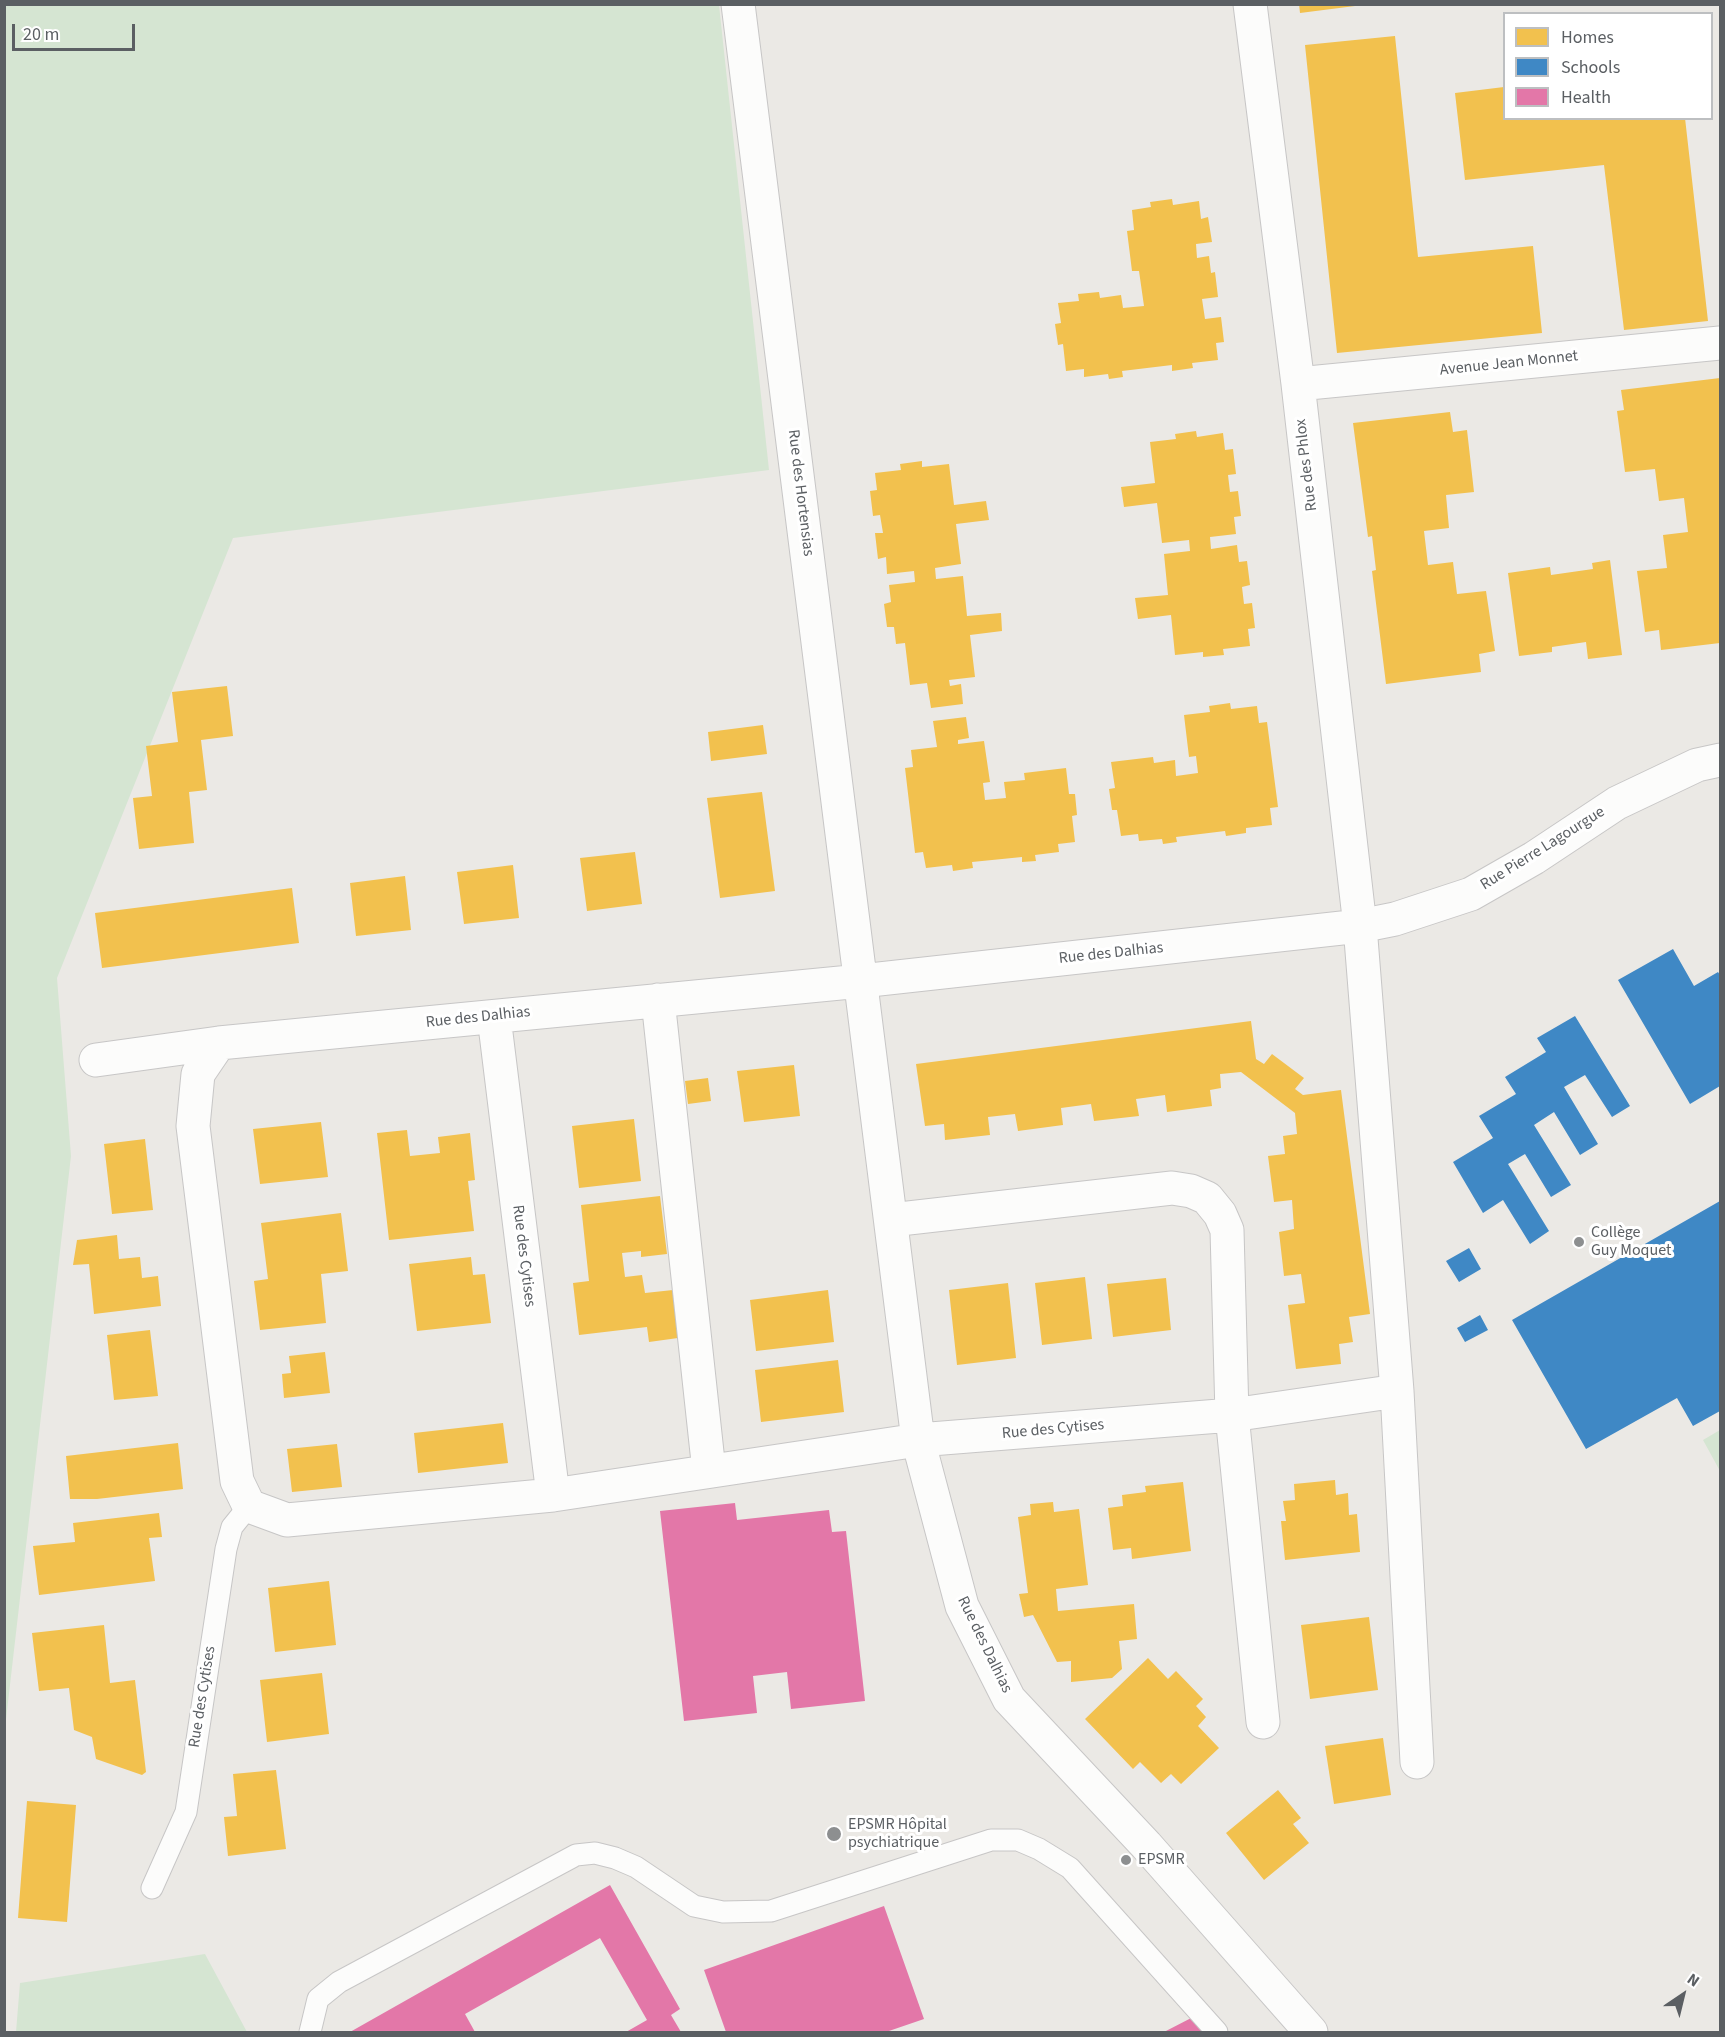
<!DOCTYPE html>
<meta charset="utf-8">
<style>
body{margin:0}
#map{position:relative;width:1725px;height:2037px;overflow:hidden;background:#ebe9e5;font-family:"Source Sans 3",sans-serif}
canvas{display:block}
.frame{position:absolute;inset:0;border:6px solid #5b5f63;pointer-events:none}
.legend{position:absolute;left:1503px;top:12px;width:210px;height:108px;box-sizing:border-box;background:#fff;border:2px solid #bdbfc1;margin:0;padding:8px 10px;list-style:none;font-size:18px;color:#5b5f63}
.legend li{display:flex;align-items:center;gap:12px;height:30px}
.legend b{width:30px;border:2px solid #bdbfc1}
.north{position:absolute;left:1653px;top:1965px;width:60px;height:60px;-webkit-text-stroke:4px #fff;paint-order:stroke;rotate:35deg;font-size:16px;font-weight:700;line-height:24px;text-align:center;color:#5b5f63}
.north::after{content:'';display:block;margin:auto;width:21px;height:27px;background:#5b5f63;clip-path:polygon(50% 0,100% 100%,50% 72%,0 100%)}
.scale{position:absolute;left:12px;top:24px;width:123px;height:27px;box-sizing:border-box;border:3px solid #5b5f63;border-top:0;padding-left:8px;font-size:18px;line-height:21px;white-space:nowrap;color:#5b5f63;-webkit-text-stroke:4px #fff;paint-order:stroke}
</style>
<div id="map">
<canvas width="1725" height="2037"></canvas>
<div class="frame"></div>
<ul class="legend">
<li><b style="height:16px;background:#f2c14e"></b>Homes</li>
<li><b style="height:16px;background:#3f88c5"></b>Schools</li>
<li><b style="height:16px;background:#e377a8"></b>Health</li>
</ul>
<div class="north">N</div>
<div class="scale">20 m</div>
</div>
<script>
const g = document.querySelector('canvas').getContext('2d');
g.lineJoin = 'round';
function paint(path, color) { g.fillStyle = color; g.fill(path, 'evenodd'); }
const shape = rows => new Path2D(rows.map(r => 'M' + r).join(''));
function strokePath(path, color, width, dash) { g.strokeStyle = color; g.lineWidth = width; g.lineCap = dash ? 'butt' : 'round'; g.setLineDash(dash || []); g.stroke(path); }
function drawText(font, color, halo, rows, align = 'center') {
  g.font = font + ' "Source Sans 3",sans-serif'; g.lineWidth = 6; g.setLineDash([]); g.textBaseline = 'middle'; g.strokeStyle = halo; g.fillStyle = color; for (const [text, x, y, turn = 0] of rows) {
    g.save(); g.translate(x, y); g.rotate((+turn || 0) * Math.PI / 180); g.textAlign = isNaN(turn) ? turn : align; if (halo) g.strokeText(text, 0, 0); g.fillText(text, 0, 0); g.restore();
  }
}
paint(shape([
 [4,5,719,5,769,470,233,538,57,978,71,1156,5,1728],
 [1720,1430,1720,1471,1703,1440],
 [205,1954,247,2032,16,2032,20,1983]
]), '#d5e5d2');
paint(shape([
 [1299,4,1355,4,1355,6,1300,13],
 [1395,36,1418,257,1533,246,1542,333,1337,353,1305,45],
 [1504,87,1504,118,1685,118,1708,321,1624,330,1604,165,1465,180,1455,93],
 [1172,199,1173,205,1199,201,1201,219,1208,217,1212,242,1196,244,1197,258,1209,256,1211,273,1215,272,1218,297,1202,299,1205,319,1221,317,1224,342,1216,343,1218,360,1192,363,1193,368,1172,371,1172,365,1122,371,1123,377,1109,379,1108,374,1084,377,1084,369,1066,371,1063,344,1058,345,1055,324,1061,323,1058,303,1079,301,1078,294,1099,292,1100,298,1121,295,1123,308,1144,306,1139,271,1132,271,1127,231,1134,230,1132,210,1151,207,1150,202],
 [1720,378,1720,643,1661,650,1659,630,1645,632,1637,571,1667,568,1663,535,1688,532,1684,498,1659,501,1655,469,1625,472,1617,411,1624,410,1621,390],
 [1450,412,1453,432,1467,430,1474,492,1446,495,1449,528,1424,531,1428,565,1453,562,1457,594,1486,591,1495,651,1479,654,1481,672,1386,684,1372,571,1376,570,1372,536,1368,537,1353,423],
 [1196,431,1197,437,1223,433,1225,450,1233,449,1236,474,1228,475,1230,492,1238,491,1241,516,1234,517,1236,534,1210,537,1211,549,1237,545,1239,562,1247,561,1250,585,1242,587,1244,604,1252,603,1255,628,1248,629,1250,646,1223,649,1224,655,1203,657,1203,652,1175,655,1171,615,1138,619,1135,598,1168,595,1164,554,1190,551,1189,540,1162,543,1157,503,1124,507,1121,487,1155,483,1150,442,1176,439,1175,434],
 [922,461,922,467,949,464,954,505,986,501,989,520,956,524,961,564,935,568,936,579,963,576,967,616,1001,613,1002,631,970,635,975,677,949,680,950,686,961,684,963,704,931,708,927,683,910,685,905,643,896,644,894,627,887,627,884,604,891,602,889,585,915,582,914,571,887,574,886,557,878,559,875,533,883,533,880,515,873,516,870,491,877,490,875,473,901,470,900,464],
 [1610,560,1622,655,1588,659,1586,642,1552,647,1552,652,1519,656,1508,573,1550,567,1551,575,1593,569,1592,563],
 [227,686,233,736,201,740,207,790,189,792,194,843,139,849,133,798,152,796,146,746,178,742,172,692],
 [1230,703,1231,709,1257,706,1259,723,1267,722,1278,807,1270,808,1272,825,1246,828,1246,833,1226,836,1225,831,1176,837,1177,842,1163,844,1162,839,1139,841,1138,834,1121,836,1117,810,1112,810,1109,789,1115,788,1111,762,1153,757,1154,763,1175,760,1176,776,1198,773,1196,756,1189,757,1184,715,1210,712,1209,706],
 [966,717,969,738,958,740,958,744,984,741,990,782,983,783,985,800,1006,798,1004,782,1025,780,1024,773,1066,768,1069,794,1075,794,1077,815,1072,816,1075,842,1058,844,1059,852,1035,855,1036,861,1022,862,1022,857,972,862,973,868,953,871,952,865,926,868,923,852,915,853,905,768,913,767,911,750,937,747,933,721],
 [763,725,767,754,711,761,708,732],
 [762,792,775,891,720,898,707,798],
 [635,852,642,904,587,911,580,858],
 [513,865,519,918,464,924,457,872],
 [405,876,411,930,356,936,350,883],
 [292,888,299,943,102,968,95,913],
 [1251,1021,1256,1059,1264,1064,1272,1054,1304,1078,1295,1089,1303,1095,1341,1090,1370,1314,1349,1317,1353,1342,1339,1344,1341,1364,1296,1369,1288,1305,1305,1303,1301,1274,1284,1276,1279,1232,1294,1229,1292,1200,1274,1202,1268,1156,1285,1154,1283,1136,1297,1134,1295,1113,1241,1072,1220,1074,1221,1088,1210,1090,1212,1106,1167,1112,1165,1095,1136,1099,1139,1116,1094,1121,1091,1104,1061,1108,1063,1125,1018,1131,1015,1114,988,1117,990,1135,945,1140,944,1124,925,1126,916,1064],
 [794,1065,800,1116,744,1122,737,1071],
 [708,1078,711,1101,688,1104,685,1081],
 [634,1119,641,1181,579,1188,572,1126],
 [321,1122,328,1177,260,1184,253,1129],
 [407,1130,410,1156,440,1153,438,1137,470,1133,475,1180,468,1181,474,1231,389,1240,377,1133],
 [145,1139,153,1210,112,1214,104,1144],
 [660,1196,667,1254,641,1257,641,1251,622,1253,625,1277,642,1275,645,1293,673,1290,678,1338,649,1342,647,1327,579,1335,573,1283,589,1281,581,1205],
 [341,1213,348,1271,321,1274,326,1323,260,1330,254,1281,268,1279,261,1223],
 [117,1235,119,1259,140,1257,142,1278,158,1276,161,1306,94,1314,89,1264,73,1265,77,1240],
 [471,1257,473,1275,485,1274,491,1323,417,1331,409,1264],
 [1085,1277,1092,1339,1042,1345,1035,1283],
 [1166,1278,1171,1330,1113,1337,1107,1284],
 [1008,1283,1016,1358,957,1365,949,1290],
 [828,1290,834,1342,756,1351,750,1300],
 [150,1330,158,1396,114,1400,107,1335],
 [325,1352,330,1393,284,1398,282,1374,291,1373,289,1356],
 [838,1360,844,1412,761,1422,755,1370],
 [503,1423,508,1463,418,1473,414,1433],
 [178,1443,183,1489,97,1499,70,1499,66,1456],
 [337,1444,342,1487,292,1492,287,1449],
 [1335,1480,1336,1495,1348,1493,1349,1515,1357,1514,1360,1552,1285,1560,1281,1521,1286,1521,1283,1501,1295,1500,1294,1484],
 [1183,1482,1191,1551,1132,1559,1131,1548,1113,1550,1108,1508,1123,1506,1122,1495,1146,1492,1145,1486],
 [1053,1502,1054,1512,1079,1509,1088,1585,1056,1589,1058,1611,1134,1604,1137,1639,1119,1641,1122,1669,1112,1678,1071,1682,1071,1661,1057,1662,1033,1615,1024,1617,1019,1594,1028,1593,1018,1517,1031,1515,1030,1504],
 [159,1513,162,1537,149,1538,155,1581,39,1595,33,1546,75,1542,73,1523],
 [329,1581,336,1645,275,1652,268,1588],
 [1369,1617,1378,1690,1310,1699,1301,1625],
 [104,1625,110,1683,135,1680,146,1772,142,1775,96,1759,92,1737,74,1730,69,1688,39,1691,32,1633],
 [1148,1658,1168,1679,1176,1671,1203,1699,1196,1706,1206,1717,1198,1726,1219,1748,1181,1784,1171,1774,1161,1783,1140,1762,1133,1769,1085,1719],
 [322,1673,329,1734,267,1742,260,1680],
 [1383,1738,1391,1795,1334,1804,1325,1746],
 [276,1770,286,1849,228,1856,224,1817,237,1816,233,1774],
 [1278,1790,1301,1818,1293,1824,1309,1843,1264,1880,1226,1833],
 [27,1801,76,1805,67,1922,18,1918]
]), '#f2c14e');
paint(shape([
 [1673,949,1694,986,1718,972,1720,975,1720,1086,1690,1104,1618,980],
 [1575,1016,1630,1106,1612,1117,1585,1075,1564,1087,1598,1144,1580,1155,1554,1112,1534,1125,1571,1185,1551,1197,1525,1154,1508,1164,1549,1231,1530,1244,1503,1200,1483,1213,1453,1162,1493,1138,1479,1116,1516,1094,1505,1077,1546,1052,1537,1038],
 [1720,1201,1720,1411,1693,1426,1677,1398,1586,1449,1512,1320],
 [1469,1248,1481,1269,1459,1282,1446,1261],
 [1480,1315,1488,1330,1465,1342,1457,1328]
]), '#3f88c5');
paint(shape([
 [735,1503,737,1520,829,1510,832,1532,846,1531,865,1701,791,1709,787,1672,753,1676,757,1713,684,1721,660,1511],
 [610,1885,680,2009,671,2015,681,2032,626,2032,647,2020,600,1938,465,2014,475,2032,350,2032],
 [884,1906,924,2019,886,2032,726,2032,704,1970],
 [1197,2015,1206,2032,1164,2032]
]), '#e377a8');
const service = shape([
 [152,1888,186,1812,226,1549,232,1527,249,1506],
 [310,2032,318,1999,339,1982,576,1855,595,1853,615,1858,636,1867,694,1906,723,1912,771,1911,991,1840,1018,1840,1039,1849,1070,1868,1217,2032]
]);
const minor = shape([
 [738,4,918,1440,962,1606,1009,1699,1146,1845,1311,2032],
 [1250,4,1298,384,1360,926,1397,1391,1417,1762],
 [1298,384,1720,343],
 [658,1000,709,1471],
 [494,1017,553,1495],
 [219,1043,198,1074,193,1126,237,1481,249,1506,287,1520,553,1495,918,1440,1232,1415,1397,1391],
 [96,1060,219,1043,861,981,1360,926,1395,919,1471,894,1534,858,1617,803,1697,765,1720,760],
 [891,1220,1172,1188,1191,1191,1207,1198,1220,1214,1227,1230,1232,1415,1263,1722]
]);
strokePath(service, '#c7c6c6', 23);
strokePath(minor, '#c7c6c6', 35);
strokePath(service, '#fcfcfb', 21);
strokePath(minor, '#fcfcfb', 33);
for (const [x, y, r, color] of [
 [1579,1242,6,"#8d8f90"],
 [834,1834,8,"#8d8f90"],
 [1126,1860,6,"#8d8f90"]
]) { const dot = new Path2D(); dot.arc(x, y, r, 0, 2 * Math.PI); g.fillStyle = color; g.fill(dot); strokePath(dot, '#fff', 2); }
drawText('16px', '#5b5f63', '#fff', [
 ["Avenue Jean Monnet",1509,364,-6],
 ["Rue des Phlox",1307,465,-97],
 ["Rue des Hortensias",800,493,83],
 ["Rue Pierre Lagourgue",1543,849,-32],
 ["Rue des Dalhias",1111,954,-6],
 ["Rue des Dalhias",478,1018,-6],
 ["Rue des Cytises",523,1256,83],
 ["Rue des Cytises",1053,1430,-5],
 ["Rue des Dalhias",984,1645,64],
 ["Rue des Cytises",203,1697,-81]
]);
drawText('16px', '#5b5f63', '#fff', [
 ["Collège",1591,1233],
 ["Guy Moquet",1591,1251],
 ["EPSMR Hôpital",848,1825],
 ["psychiatrique",848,1843],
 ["EPSMR",1138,1860]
], 'left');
</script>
